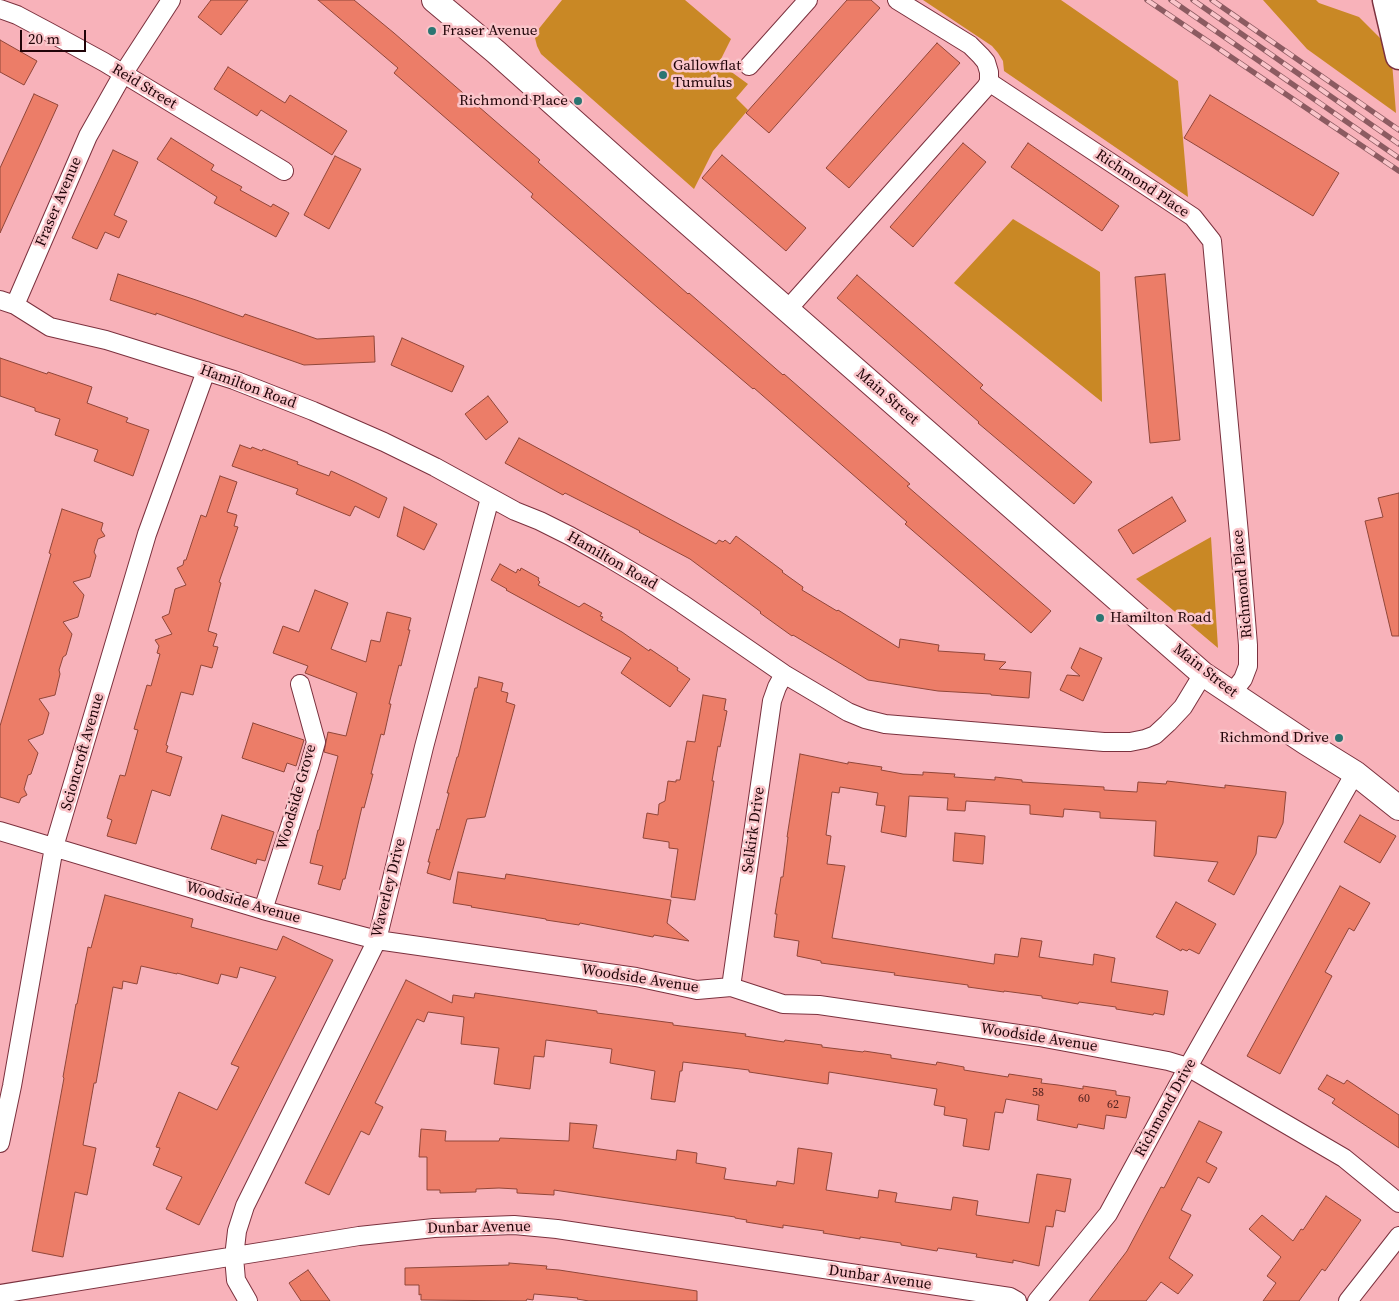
<!DOCTYPE html>
<style>
body{margin:0}
#map{position:relative;width:1399px;height:1301px;overflow:hidden;background:#f8b2ba;font-family:"Source Serif 4",serif}
canvas{display:block}
.scale{position:absolute;left:20px;top:30px;width:66px;height:22px;box-sizing:border-box;border:2px solid #200408;border-top:0;padding-left:6px;font-size:15px;line-height:18px;white-space:nowrap;color:#200408;-webkit-text-stroke:4px #fac5ca;paint-order:stroke}
</style>
<div id="map">
<canvas width="1399" height="1301"></canvas>
<div class="scale">20 m</div>
</div>
<script>
const g = document.querySelector('canvas').getContext('2d');
g.lineJoin = 'round';
function paint(path, color) { g.fillStyle = color; g.fill(path, 'evenodd'); }
const shape = rows => new Path2D(rows.map(r => 'M' + r).join(''));
function strokePath(path, color, width, dash) { g.strokeStyle = color; g.lineWidth = width; g.lineCap = dash ? 'butt' : 'round'; g.setLineDash(dash || []); g.stroke(path); }
function drawText(font, color, halo, rows, align = 'center') {
  g.font = font + ' "Source Serif 4",serif'; g.lineWidth = 5; g.setLineDash([]); g.textBaseline = 'middle'; g.strokeStyle = halo; g.fillStyle = color; for (const [text, x, y, turn = 0] of rows) {
    g.save(); g.translate(x, y); g.rotate((+turn || 0) * Math.PI / 180); g.textAlign = isNaN(turn) ? turn : align; if (halo) g.strokeText(text, 0, 0); g.fillText(text, 0, 0); g.restore();
  }
}
paint(shape([
 [562,0,685,0,731,39,719,63,748,84,736,98,748,110,713,151,694,189,541,54,537,46,535,38,537,31],
 [923,0,1061,0,1178,81,1188,197,1004,71,1003,61,998,53,992,46],
 [1263,0,1316,0,1319,3,1359,17,1391,49,1396,113,1307,49],
 [1013,219,1100,272,1102,402,954,283],
 [1211,537,1218,648,1136,579]
]), '#c98825');
const building = shape([
 [211,0,248,0,221,35,198,17,211,0],
 [318,0,354,0,394,33,540,160,538,162,688,294,689,293,783,375,784,374,910,484,907,486,1051,611,1031,633,905,524,907,522,754,388,753,389,657,307,531,197,533,194,394,73,398,68,318,0],
 [847,0,871,0,880,8,769,133,746,113,847,0],
 [0,40,37,61,24,85,0,72,0,40],
 [937,43,960,63,849,188,826,168,937,43],
 [228,67,285,103,290,95,347,131,332,155,261,110,257,116,214,89,228,67],
 [34,94,58,105,0,233,0,168,34,94],
 [1210,95,1339,173,1313,216,1184,138,1210,95],
 [171,138,214,165,211,170,242,187,240,190,271,207,273,204,289,213,276,237,214,203,217,197,157,159,171,138],
 [963,143,986,162,913,247,890,227,963,143],
 [1028,143,1119,206,1102,231,1011,167,1028,143],
 [113,150,138,162,114,215,127,221,119,238,105,232,97,249,72,238,113,150],
 [722,155,806,228,786,251,702,178,722,155],
 [335,156,361,169,329,229,304,215,335,156],
 [118,274,196,300,243,317,245,314,317,339,374,336,375,362,304,365,156,313,156,315,110,300,118,274],
 [1165,274,1180,440,1150,443,1135,277,1165,274],
 [857,275,983,385,980,388,1092,482,1074,504,978,423,979,422,837,298,857,275],
 [402,338,464,366,452,392,391,365,402,338],
 [0,358,47,374,48,372,92,387,87,403,128,418,126,422,149,430,133,476,94,461,98,450,55,435,60,419,35,411,35,408,0,396,0,358],
 [488,396,508,422,486,440,465,414,488,396],
 [519,438,716,544,719,540,723,542,725,540,730,544,736,536,783,571,782,572,803,587,802,590,837,611,838,610,899,648,900,639,939,645,938,651,985,654,984,660,1006,662,999,669,1031,672,1029,698,991,695,991,694,938,691,868,680,793,635,792,636,760,613,761,612,690,559,639,532,640,531,565,493,563,495,505,463,519,438],
 [240,445,251,449,252,447,262,451,263,449,298,462,297,464,329,476,331,471,357,483,387,498,379,518,355,506,350,516,296,494,298,489,232,466,240,445],
 [220,476,237,482,227,512,237,515,234,526,238,527,219,582,221,583,208,631,217,634,213,646,218,647,212,668,201,665,193,695,181,692,166,745,168,746,166,752,182,757,170,796,152,790,136,844,107,836,112,820,107,818,120,775,125,776,138,730,134,729,147,685,151,686,160,654,157,653,159,646,155,640,172,634,162,617,169,614,175,589,186,585,177,568,183,565,184,560,186,560,201,515,206,517,220,476],
 [1399,493,1399,636,1392,636,1365,521,1383,517,1378,498,1399,493],
 [1172,497,1186,521,1133,554,1118,530,1172,497],
 [404,507,437,524,424,550,397,536,404,507],
 [62,509,103,523,101,530,105,536,98,539,94,552,96,556,90,577,73,582,84,595,78,617,63,622,72,634,66,655,63,657,59,670,60,674,55,695,39,699,49,713,43,734,28,740,38,753,31,774,28,775,24,789,27,795,21,798,19,803,0,797,0,726,51,554,49,553,62,509],
 [500,564,516,573,518,569,520,571,521,568,539,578,538,580,540,582,538,585,579,607,584,603,602,613,600,616,603,617,601,620,622,632,649,651,650,649,678,668,677,670,690,679,670,707,621,673,631,658,506,590,507,589,491,580,500,564],
 [315,590,348,603,331,649,366,662,371,640,380,642,387,612,411,618,408,630,410,630,401,666,399,665,389,704,391,704,384,735,381,734,371,774,373,774,364,808,362,807,345,879,343,879,340,890,318,884,323,866,310,863,318,830,319,830,338,756,324,752,328,732,346,736,357,693,305,673,308,666,273,653,283,626,299,632,315,590],
 [1080,648,1102,658,1083,701,1060,690,1067,675,1080,676,1071,668,1080,648],
 [479,677,503,683,501,691,508,693,506,702,515,705,485,817,467,819,450,880,427,873,430,862,428,862,437,829,439,830,449,793,447,793,457,757,458,757,475,688,477,688,479,677],
 [703,695,726,699,724,710,727,711,720,747,718,746,712,781,714,781,695,900,671,897,678,849,669,848,669,842,643,838,647,813,658,815,659,804,665,801,668,781,676,782,676,780,680,780,687,741,695,742,703,695],
 [253,723,304,740,296,766,287,763,284,772,242,758,253,723],
 [800,754,848,764,848,762,882,767,881,770,903,774,923,775,923,772,955,774,954,777,995,780,995,777,1022,780,1022,782,1104,787,1104,790,1137,792,1138,782,1166,784,1167,781,1225,788,1225,785,1286,792,1283,823,1276,838,1258,836,1256,854,1234,895,1208,881,1218,862,1154,856,1156,821,1100,818,1100,812,1064,809,1063,817,1030,814,1030,805,966,801,965,811,947,810,948,798,909,796,906,837,881,832,885,806,876,805,878,793,840,787,839,793,832,792,826,835,831,836,827,864,845,866,832,938,994,964,995,954,1018,957,1021,938,1042,941,1039,957,1093,965,1094,954,1115,958,1111,982,1168,991,1164,1015,1154,1013,1153,1015,1116,1009,1116,1007,1079,1002,1078,1004,1042,998,1042,996,1004,991,1004,992,968,987,968,985,894,975,895,973,821,963,821,961,797,956,799,941,774,937,777,914,775,914,781,877,783,877,788,837,787,837,800,754],
 [222,815,274,832,265,861,257,859,256,864,211,849,222,815],
 [1360,815,1396,836,1380,863,1344,842,1360,815],
 [955,833,985,836,983,864,953,861,955,833],
 [458,872,505,879,506,874,671,900,667,923,689,941,654,935,653,937,580,923,579,925,546,920,546,919,471,907,472,906,453,903,458,872],
 [1340,886,1370,903,1354,931,1349,928,1325,972,1332,976,1280,1074,1247,1056,1340,886],
 [105,895,193,919,191,927,277,950,283,936,333,960,199,1225,166,1209,182,1177,153,1165,160,1148,156,1147,179,1092,217,1110,239,1067,231,1064,276,977,240,967,237,978,221,974,218,984,177,973,177,974,141,966,137,984,123,981,122,989,113,987,96,1083,94,1083,83,1145,96,1148,87,1195,75,1192,63,1257,32,1251,64,1078,63,1077,76,1004,77,1004,88,947,91,948,105,895],
 [1176,902,1216,924,1199,954,1189,949,1187,951,1182,949,1181,951,1156,937,1176,902],
 [406,980,452,1003,453,995,474,998,475,993,597,1011,597,1013,673,1023,673,1025,746,1034,745,1036,784,1042,785,1040,822,1045,822,1047,863,1052,864,1051,891,1055,891,1058,936,1065,937,1062,964,1067,964,1070,1008,1077,1009,1074,1042,1079,1041,1083,1058,1085,1083,1089,1083,1086,1116,1091,1116,1095,1130,1097,1126,1118,1106,1115,1104,1129,1078,1124,1077,1128,1037,1120,1039,1105,1006,1099,1003,1113,995,1112,989,1150,963,1146,967,1119,944,1115,945,1107,934,1105,937,1089,829,1072,828,1084,749,1072,749,1070,683,1062,682,1071,680,1071,675,1102,651,1099,655,1071,610,1063,612,1049,546,1040,544,1057,534,1056,530,1089,494,1084,499,1048,461,1044,464,1017,428,1012,424,1022,417,1019,375,1103,383,1107,369,1135,361,1131,329,1195,305,1183,406,980],
 [1327,1075,1344,1084,1347,1080,1399,1115,1399,1148,1332,1103,1335,1099,1318,1089,1327,1075],
 [1199,1121,1222,1132,1206,1162,1217,1168,1209,1183,1198,1177,1181,1210,1191,1215,1169,1258,1193,1275,1178,1294,1161,1282,1146,1301,1089,1301,1127,1251,1161,1187,1164,1188,1199,1121],
 [570,1123,597,1125,593,1148,676,1160,677,1150,697,1153,696,1163,726,1168,724,1179,776,1186,777,1181,794,1184,798,1148,832,1153,826,1190,878,1198,879,1190,897,1193,895,1202,951,1210,953,1197,978,1201,976,1215,1029,1223,1037,1174,1071,1179,1065,1212,1056,1210,1053,1227,1046,1226,1039,1266,1013,1260,1013,1263,976,1257,977,1254,938,1248,937,1251,901,1245,901,1243,860,1237,860,1239,823,1233,824,1231,783,1225,783,1228,746,1222,747,1220,735,1218,735,1217,554,1190,554,1195,517,1193,517,1189,499,1188,476,1189,476,1192,440,1193,440,1190,427,1190,427,1157,419,1157,421,1129,446,1131,445,1141,499,1141,500,1138,569,1141,570,1123],
 [1326,1196,1361,1220,1325,1271,1322,1269,1299,1301,1263,1301,1276,1283,1267,1276,1281,1257,1249,1229,1262,1215,1293,1241,1301,1229,1303,1230,1326,1196],
 [509,1263,547,1266,546,1269,559,1270,697,1291,697,1301,589,1301,577,1299,578,1298,534,1294,533,1300,527,1299,526,1301,421,1300,421,1294,419,1295,419,1285,405,1285,405,1268,509,1265,509,1263],
 [308,1270,330,1301,301,1301,289,1283,308,1270]
]);
paint(building, '#ec7d68');
strokePath(building, '#904639', 1);
const minor = shape([
 [897,0,970,45,981,56,986,62,989,72,989,82],
 [0,9,17,15,49,32,104,62,284,171],
 [749,66,808,0],
 [0,300,15,305,50,327,106,340,234,380,313,411,384,442,435,467,515,511,540,521,570,536,609,558,646,580,681,603,784,674,848,712,865,719,885,724,1104,742,1130,742,1145,739,1155,735,1168,723,1183,707,1203,674],
 [15,305,88,136,123,74,171,0],
 [787,310,986,87,989,82,1193,217,1212,241,1239,534,1248,645,1248,666,1243,679,1232,693],
 [0,831,263,910,377,940,636,977,697,990,731,987,783,1004,819,1005,1039,1037,1168,1061,1188,1067,1344,1158,1399,1203],
 [263,910,309,767,316,742,300,684],
 [731,987,772,701,777,687,784,674],
 [0,1143,12,1086,54,847,147,534,206,371],
 [0,1294,359,1236,434,1228,514,1225,557,1229,1010,1297,1017,1301],
 [248,1301,236,1280,234,1257,237,1231,245,1206,377,940,424,747,490,498],
 [1037,1301,1108,1214,1188,1067,1355,773],
 [1348,1301,1399,1236]
]);
const secondary = shape([
 [434,0,496,52,647,187,1203,674,1305,742,1355,773,1399,808]
]);
const primary = shape([
 [1386,0,1399,56]
]);
strokePath(minor, '#7b313e', 20);
strokePath(secondary, '#7b313e', 26);
strokePath(primary, '#7b313e', 29);
strokePath(minor, '#fff', 18);
strokePath(secondary, '#fff', 24);
strokePath(primary, '#fff', 26);
const rail = shape([
 [1147,0,1399,171],
 [1171,0,1399,158],
 [1193,0,1399,144],
 [1212,0,1399,130]
]);
strokePath(rail, '#8c5b61', 5.5);
strokePath(rail, '#fac5ca', 4, [11]);
for (const [x, y, r, color] of [
 [432,31,5,"#2b7572"],
 [663,75,5,"#2b7572"],
 [578,101,5,"#2b7572"],
 [1100,618,5,"#2b7572"],
 [1339,738,5,"#2b7572"]
]) { const dot = new Path2D(); dot.arc(x, y, r, 0, 2 * Math.PI); g.fillStyle = color; g.fill(dot); strokePath(dot, '#fac5ca', 2); }
drawText('12px', '#532220', null, [
 ["58",1038,1093],
 ["60",1084,1099],
 ["62",1113,1105]
]);
drawText('15px', '#200408', '#fac5ca', [
 ["Fraser Avenue",442,31],
 ["Gallowflat",673,66],
 ["Tumulus",673,83],
 ["Richmond Place",568,101,"right"],
 ["Hamilton Road",1110,618],
 ["Richmond Drive",1329,738,"right"]
], 'left');
drawText('15px', '#200408', '#fac5ca', [
 ["Reid Street",144,87,31],
 ["Richmond Place",1142,184,34],
 ["Fraser Avenue",59,202,-67],
 ["Hamilton Road",248,387,20],
 ["Main Street",887,397,41],
 ["Hamilton Road",612,561,30],
 ["Richmond Place",1243,584,-95],
 ["Main Street",1205,671,38],
 ["Scioncroft Avenue",83,752,-74],
 ["Woodside Grove",297,797,-74],
 ["Selkirk Drive",754,830,-82],
 ["Waverley Drive",389,888,-76],
 ["Woodside Avenue",243,903,16],
 ["Woodside Avenue",640,979,9],
 ["Woodside Avenue",1039,1038,9],
 ["Richmond Drive",1166,1108,-61],
 ["Dunbar Avenue",479,1228,-1],
 ["Dunbar Avenue",880,1278,8]
]);
</script>
